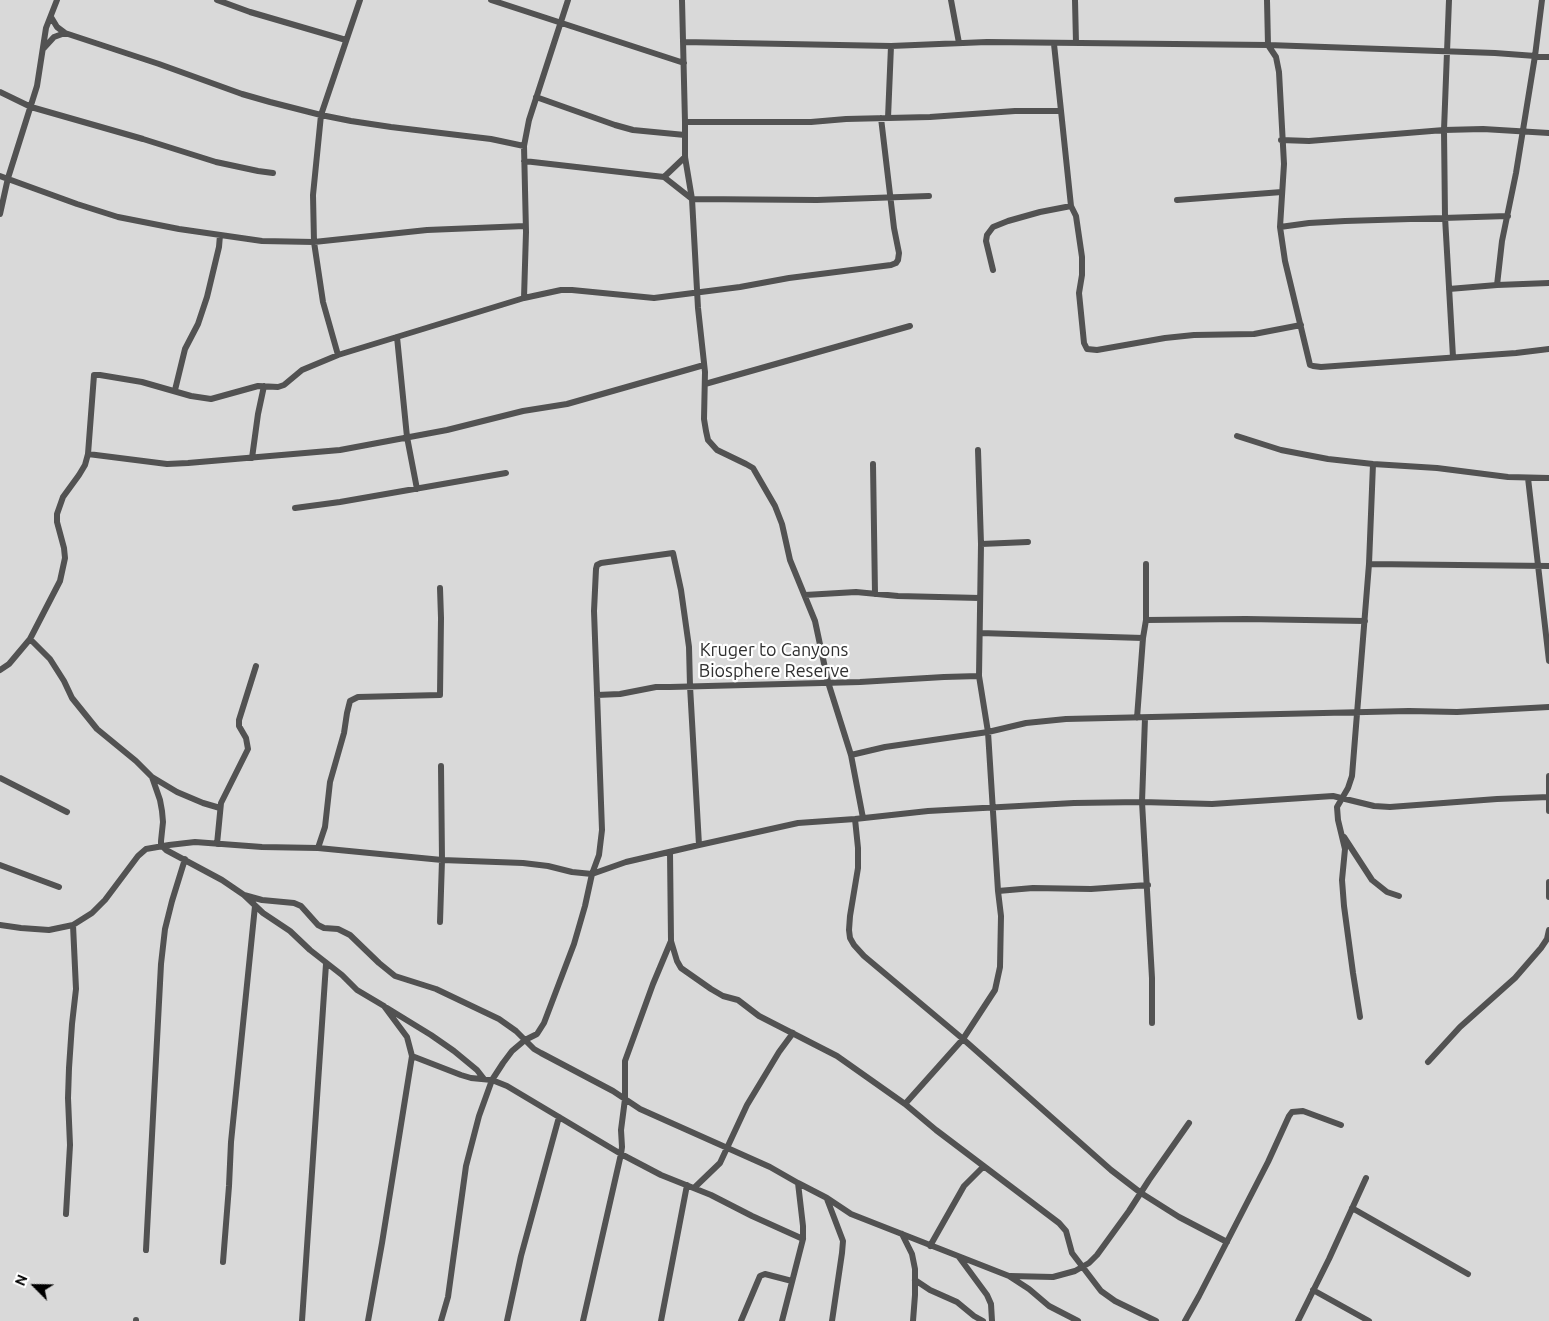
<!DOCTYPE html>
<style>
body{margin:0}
#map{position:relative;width:1549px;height:1321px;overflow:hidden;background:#fff;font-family:Ubuntu,sans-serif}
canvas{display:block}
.north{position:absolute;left:10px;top:1261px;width:50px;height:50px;-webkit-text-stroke:4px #fff;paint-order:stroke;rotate:293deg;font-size:14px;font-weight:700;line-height:20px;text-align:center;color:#000}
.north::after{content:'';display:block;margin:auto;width:18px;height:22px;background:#000;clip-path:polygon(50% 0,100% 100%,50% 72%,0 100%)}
</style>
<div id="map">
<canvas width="1549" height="1321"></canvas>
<div class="north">N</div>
</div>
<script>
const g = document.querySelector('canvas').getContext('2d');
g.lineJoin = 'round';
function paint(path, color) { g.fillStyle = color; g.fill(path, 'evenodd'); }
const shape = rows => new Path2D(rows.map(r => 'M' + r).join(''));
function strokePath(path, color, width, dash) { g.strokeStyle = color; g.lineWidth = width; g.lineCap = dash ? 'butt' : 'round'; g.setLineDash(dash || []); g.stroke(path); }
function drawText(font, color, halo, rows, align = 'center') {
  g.font = font + ' Ubuntu,sans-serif'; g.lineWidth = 4.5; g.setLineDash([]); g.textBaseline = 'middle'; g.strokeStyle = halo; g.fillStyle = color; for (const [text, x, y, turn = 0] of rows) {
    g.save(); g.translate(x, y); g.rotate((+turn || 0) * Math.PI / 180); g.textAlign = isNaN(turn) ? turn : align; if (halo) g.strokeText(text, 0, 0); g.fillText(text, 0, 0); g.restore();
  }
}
paint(shape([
 [0,0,1549,0,1549,1321,0,1321]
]), '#d9d9d9');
strokePath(shape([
 [217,0,250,12,346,40],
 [491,0,684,63],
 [682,0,685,122,685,157,692,199,698,308,705,372,704,419,706,431,708,440,717,450,746,464,753,468,775,506,782,524,790,560,815,621,828,682,851,755,863,818],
 [951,0,959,43],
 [1075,0,1076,43],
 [1267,0,1268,45,1276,57,1279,72,1284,164,1280,227,1285,261,1310,365,1313,366,1321,367,1516,353,1549,349],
 [1449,0,1444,130,1445,217,1453,357],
 [51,17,57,27,65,33,159,64,242,94,270,102,321,115,351,121,391,127,491,139,524,146],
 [683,42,891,46,987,42,1268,45,1495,53,1549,57],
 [1054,44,1071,206,1076,216,1082,257,1082,275,1079,293,1084,343,1087,349,1097,350,1165,338,1194,335,1254,334,1301,325],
 [43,49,54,37,65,33],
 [0,92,31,107,143,139,216,162,258,171,273,173],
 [536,97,615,125,633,130,685,135],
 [888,118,891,46],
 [685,122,811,122,846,119,930,117,1015,111,1060,111],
 [1281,140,1309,141,1444,130,1483,129,1549,133],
 [524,161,664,177,692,199,817,200,929,196],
 [0,176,77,204,118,217,179,229,262,241,314,242,427,230,525,226],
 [664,177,685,157],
 [1177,200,1282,192],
 [0,214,8,178,37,86,46,28,57,0],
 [1280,227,1309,223,1345,221,1508,216],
 [993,270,986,241,987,235,993,227,1008,221,1040,212,1071,206],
 [1497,285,1502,241,1516,173,1535,56,1542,0],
 [1449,289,1497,285,1549,283],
 [524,298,526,232,524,146,529,120,568,0],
 [397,337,407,437,417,489],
 [338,355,323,302,314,242,313,195,321,115,360,0],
 [705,384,910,326],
 [175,390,185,349,198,324,207,297,219,247,220,235],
 [1237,436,1281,450,1328,459,1373,464,1437,468,1508,477,1549,478],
 [88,454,167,464,188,463,340,450,447,430,523,411,567,404,704,365],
 [252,458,258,414,264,386],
 [873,464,875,594],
 [1528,478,1549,661],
 [295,508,340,502,506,473],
 [981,544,1028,542],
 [1369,564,1549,566],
 [805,595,856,592,898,596,980,598],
 [1146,620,1246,619,1365,621],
 [980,633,1143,638],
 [30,639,50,659,64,681,72,698,97,729,136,761,152,777,160,800,162,811,163,822,161,841,161,845,166,850,222,880,244,895,263,913,290,931,310,950,342,975,357,990,384,1006,407,1037,412,1056,382,1243,368,1321],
 [0,670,9,664,30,639,60,581,65,558,64,548,57,522,57,514,63,497,79,475,85,465,88,454,94,375,100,375,142,382,191,396,211,399,258,386,278,387,284,385,302,370,338,355,524,298,561,290,572,290,654,298,740,287,789,278,891,265,896,263,898,260,899,253,894,228,881,118],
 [597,695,620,694,656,687,670,687,860,682,944,677,979,676],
 [1137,718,1143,638,1146,620,1146,564],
 [1145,718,1142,802,1152,978,1152,1023],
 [851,755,885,747,988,732,1026,723,1066,719,1409,711,1457,712,1549,707],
 [1549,776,1549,811],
 [152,777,177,792,203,803,220,808],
 [0,778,67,812],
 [855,819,858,848,858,868,850,916,849,930,850,938,854,945,864,956,963,1039,1111,1170,1141,1193,1179,1217,1227,1242],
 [1344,837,1372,880,1387,892,1399,896],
 [217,844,221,803,248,749,246,738,239,726,239,720,256,666],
 [318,848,325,827,330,782,344,733,347,713,350,701,358,697,440,695,441,618,440,588],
 [670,852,671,941,677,961,681,968,711,989,723,996,738,1000,759,1016,837,1056,905,1104,936,1130,1059,1223,1066,1231,1072,1253,1101,1291,1115,1301,1156,1321],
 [0,865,59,887],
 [1549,882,1549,897],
 [998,891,1033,888,1091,889,1148,885],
 [244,895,262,900,294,903,301,906,318,925,324,928,338,929,350,935,379,963,395,976,436,989,499,1019,516,1031,534,1049,541,1053,613,1091,640,1109,770,1167,798,1183,827,1198,851,1214,1009,1276,1029,1289,1049,1306,1078,1321],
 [440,922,442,860,441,766],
 [0,925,21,928,49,930,73,925,92,913,105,900,138,856,146,849,169,845,195,842,262,847,318,848,442,860,523,863,548,866,572,872,592,874,626,862,699,845,798,823,855,819,928,811,1074,803,1142,802,1212,804,1333,796,1374,806,1390,807,1497,799,1549,797],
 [387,1008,431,1035,454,1051,477,1070,484,1079],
 [1360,1017,1353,973,1344,906,1342,880,1345,849,1338,820,1337,807,1348,788,1352,776,1369,564,1373,464],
 [412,1056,461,1075,471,1078,492,1080,507,1086,621,1154,661,1175,711,1195,752,1216,803,1239],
 [1428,1062,1460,1027,1515,978,1541,948,1547,939,1549,930],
 [905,1104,963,1039,995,990,1000,967,1001,916,998,891,988,732,979,676,981,544,978,450],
 [694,1188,720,1163,747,1105,779,1052,793,1033],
 [827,1199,843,1241,842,1253,832,1321],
 [1352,1208,1468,1274],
 [66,1214,70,1145,68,1098,69,1068,72,1024,76,989,73,925],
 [902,1234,912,1254,915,1269,915,1295,913,1321],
 [930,1246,964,1186,983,1167],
 [146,1250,161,964,165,929,172,901,185,859],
 [959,1257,987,1295,991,1304,992,1321],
 [223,1262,229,1186,231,1142,255,906],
 [1010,1276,1053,1277,1075,1271,1089,1263,1097,1255,1129,1211,1149,1180,1189,1123],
 [915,1280,930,1290,957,1302,974,1316,983,1321],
 [1313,1290,1369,1321],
 [136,1320,136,1321],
 [302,1321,326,964],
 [441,1321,448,1297,466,1166,479,1116,492,1080,503,1063,512,1051,525,1040,537,1034,544,1023,574,944,585,906,592,874,599,855,602,830,594,611,596,569,597,565,601,563,673,553,681,590,689,647,690,686,699,845],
 [507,1321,521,1256,559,1117],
 [583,1321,621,1154,622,1147,621,1130,625,1099,625,1061,653,984,671,941],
 [661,1321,687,1185],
 [741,1321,760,1276,765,1274,792,1281],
 [782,1321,803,1239,803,1226,798,1183],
 [1185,1321,1199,1296,1268,1162,1289,1116,1292,1112,1303,1111,1341,1125],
 [1298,1321,1329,1259,1366,1178]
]), '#525252', 6);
drawText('18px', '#303030', '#fff', [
 ["Kruger to Canyons",774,650],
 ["Biosphere Reserve",774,671]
]);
</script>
